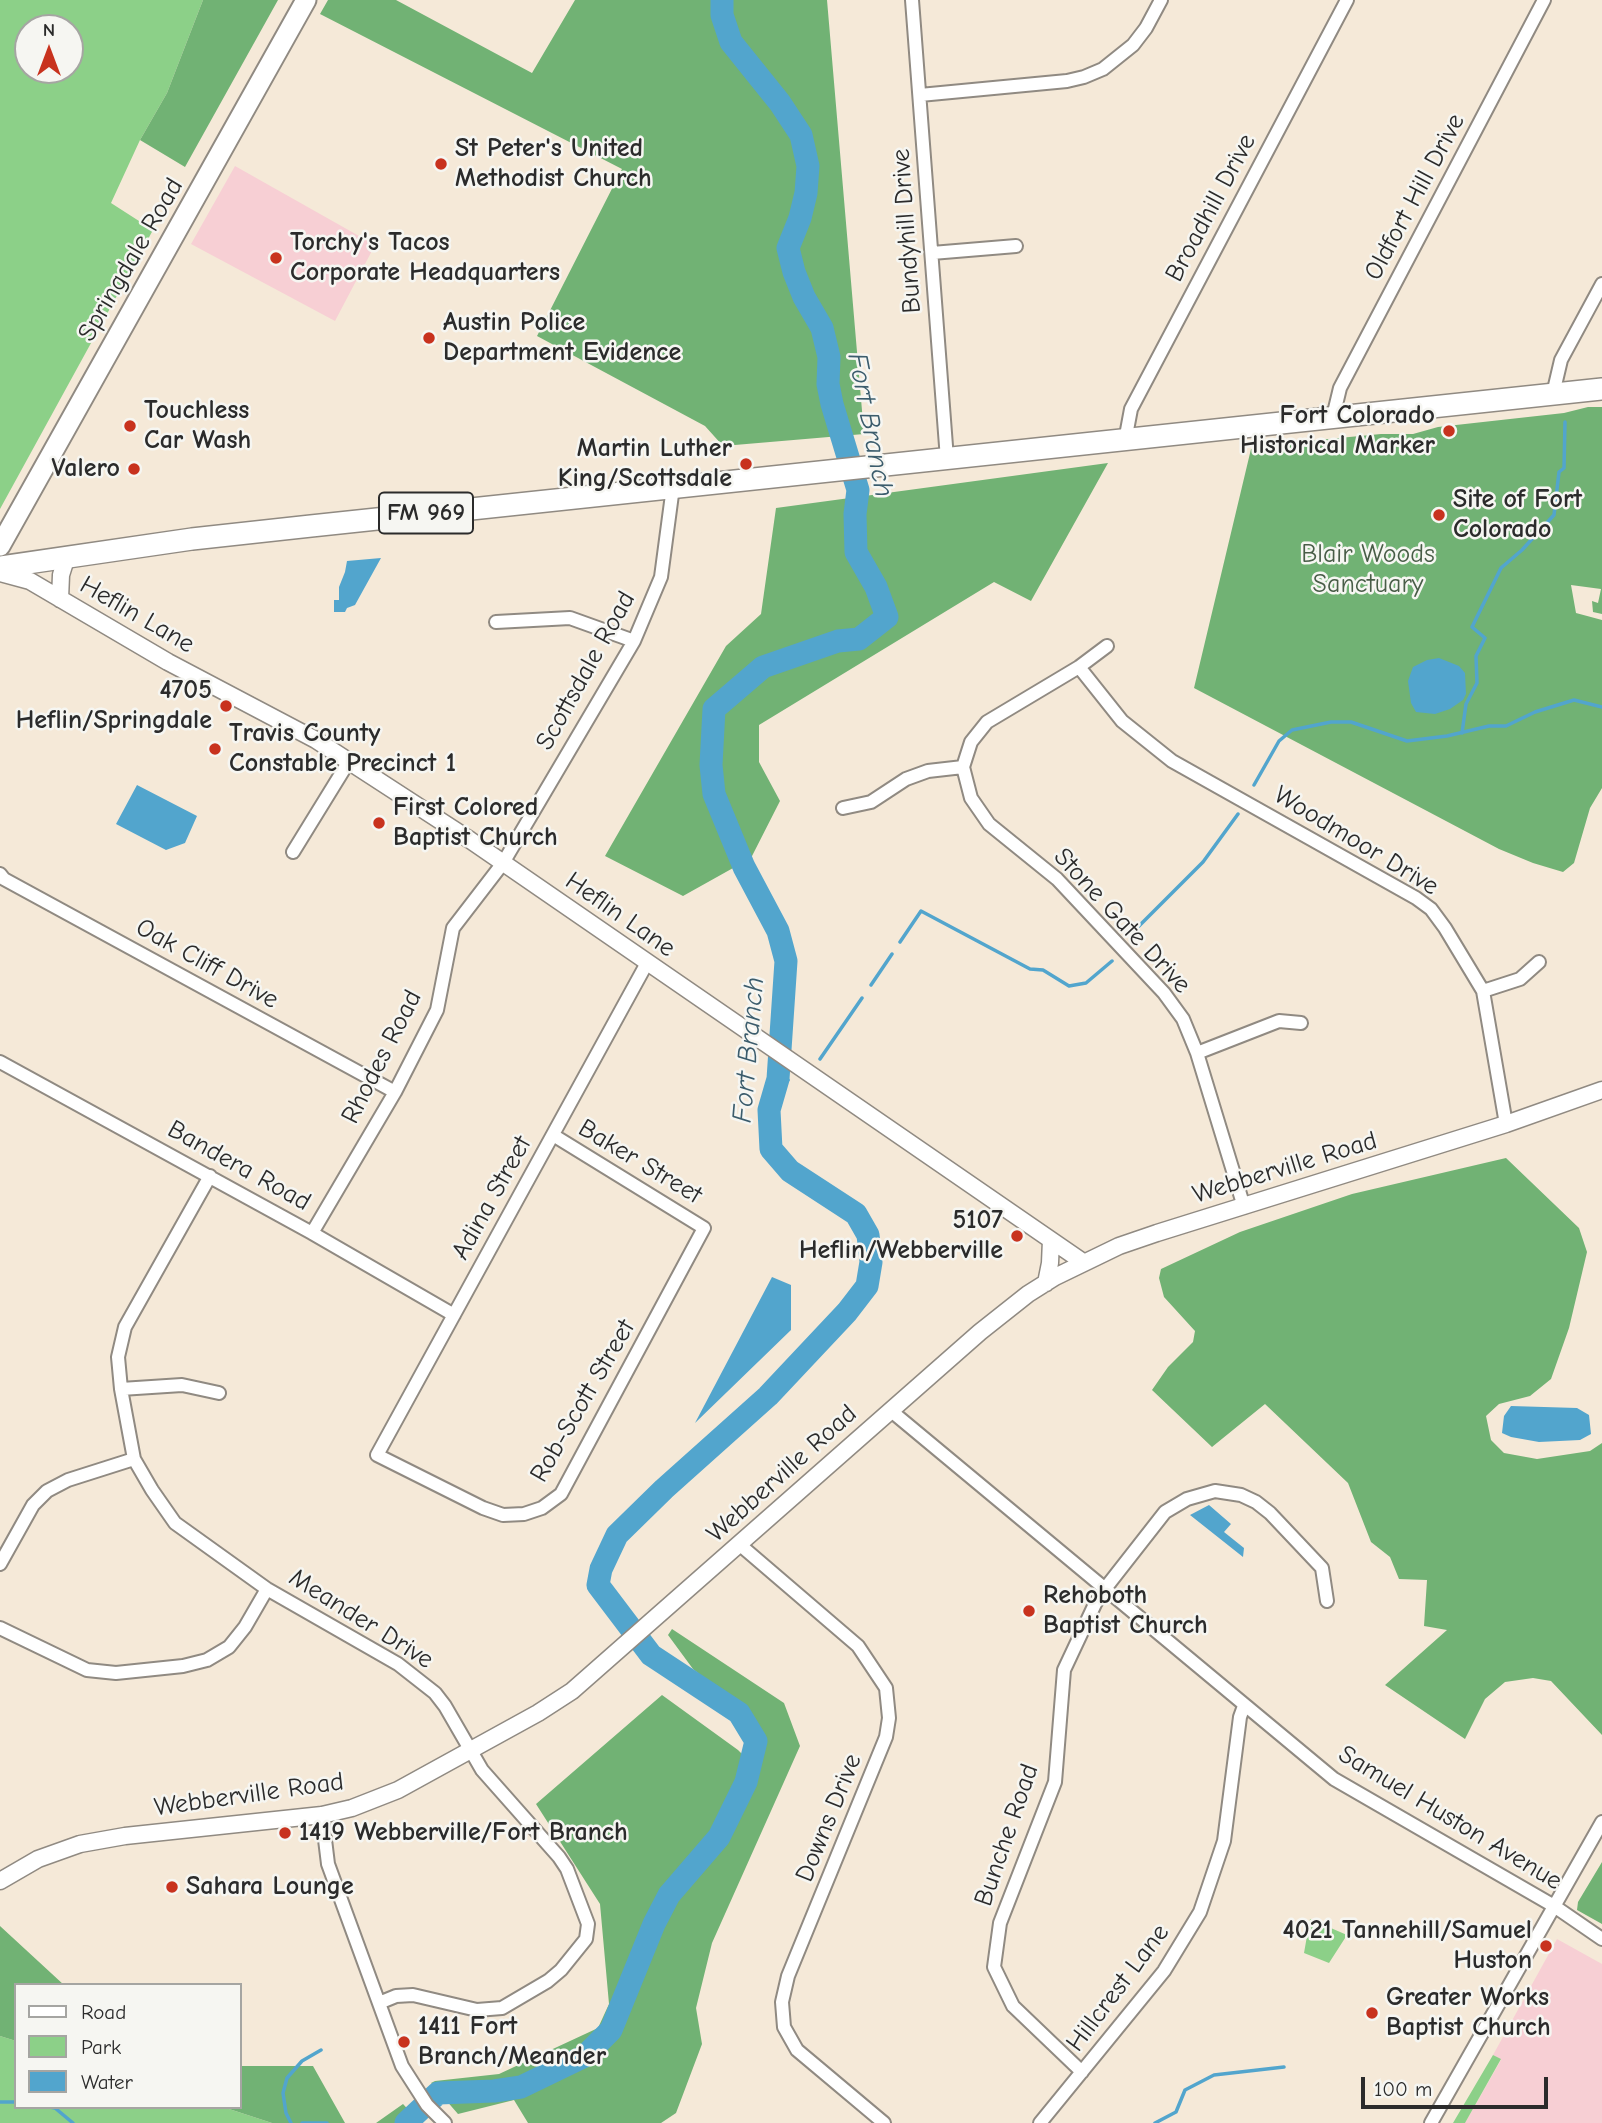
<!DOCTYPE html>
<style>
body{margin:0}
#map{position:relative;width:1602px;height:2123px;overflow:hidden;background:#f5e9d8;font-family:"Comic Neue",sans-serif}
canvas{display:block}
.legend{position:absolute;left:14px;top:1983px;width:228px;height:126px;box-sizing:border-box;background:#f6f6f2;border:2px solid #a5a5a2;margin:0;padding:9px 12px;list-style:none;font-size:21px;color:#2b2b2b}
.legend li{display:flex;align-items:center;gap:14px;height:35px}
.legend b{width:35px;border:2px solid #a5a5a2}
.north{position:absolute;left:14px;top:14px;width:70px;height:70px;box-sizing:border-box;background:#f6f6f2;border:2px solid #a5a5a2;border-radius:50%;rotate:0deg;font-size:19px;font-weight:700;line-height:28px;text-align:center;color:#2b2b2b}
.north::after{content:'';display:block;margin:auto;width:24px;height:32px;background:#c8321e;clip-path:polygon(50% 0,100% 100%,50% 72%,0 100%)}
.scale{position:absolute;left:1361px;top:2077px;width:187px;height:32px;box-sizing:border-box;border:4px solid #2b2b2b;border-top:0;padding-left:9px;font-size:21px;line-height:24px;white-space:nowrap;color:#2b2b2b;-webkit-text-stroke:5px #f6f6f2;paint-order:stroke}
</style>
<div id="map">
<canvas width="1602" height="2123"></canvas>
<ul class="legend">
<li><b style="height:9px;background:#fff"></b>Road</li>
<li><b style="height:19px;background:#8cd088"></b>Park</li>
<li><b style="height:19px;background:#52a5cd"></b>Water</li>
</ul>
<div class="north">N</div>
<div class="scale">100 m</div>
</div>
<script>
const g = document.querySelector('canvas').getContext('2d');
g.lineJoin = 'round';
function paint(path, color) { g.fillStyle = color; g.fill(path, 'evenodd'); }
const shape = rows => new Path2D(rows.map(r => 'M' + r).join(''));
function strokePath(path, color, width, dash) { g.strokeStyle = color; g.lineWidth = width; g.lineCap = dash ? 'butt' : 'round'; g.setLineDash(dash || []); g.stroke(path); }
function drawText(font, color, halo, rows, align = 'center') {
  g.font = font + ' "Comic Neue",sans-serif'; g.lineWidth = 5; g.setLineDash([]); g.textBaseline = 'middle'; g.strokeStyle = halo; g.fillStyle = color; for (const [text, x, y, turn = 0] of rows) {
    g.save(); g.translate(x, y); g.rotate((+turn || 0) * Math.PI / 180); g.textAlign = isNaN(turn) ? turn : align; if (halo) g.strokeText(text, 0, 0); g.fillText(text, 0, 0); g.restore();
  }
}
paint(shape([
 [235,166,375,245,335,321,191,244],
 [1557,1939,1602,1964,1602,2123,1465,2123,1501,2060,1493,2055]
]), '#f7cfd4');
paint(shape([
 [0,0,203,0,167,93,140,140,111,203,153,230,0,509],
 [28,28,70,28,70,70,28,70],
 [1310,1919,1347,1935,1329,1963,1304,1953],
 [0,2036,16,2041,16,2107,223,2107,272,2123,0,2123],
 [1493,2055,1501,2059,1465,2123,1453,2123]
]), '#8cd088');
paint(shape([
 [203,0,278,0,185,167,140,140,167,93],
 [328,0,396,0,532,73,575,0,827,0,864,434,723,446,705,426,537,336,622,169,320,14],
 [1588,407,1602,407,1602,614,1593,612,1592,601,1598,603,1601,589,1571,585,1576,613,1602,620,1602,788,1590,808,1574,863,1563,872,1533,863,1499,849,1194,688,1251,449,1286,443,1381,434,1413,434,1438,427,1564,413],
 [1108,463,1031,601,994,582,759,725,759,762,780,801,751,858,683,896,605,856,726,646,761,614,776,508],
 [1506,1158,1579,1228,1587,1252,1569,1328,1551,1379,1530,1396,1499,1404,1486,1416,1491,1440,1504,1453,1537,1459,1590,1451,1602,1443,1602,1735,1551,1681,1533,1678,1505,1682,1485,1699,1465,1739,1385,1685,1447,1630,1424,1626,1427,1580,1399,1579,1390,1557,1371,1542,1348,1483,1265,1404,1212,1447,1152,1390,1168,1367,1193,1342,1195,1331,1164,1297,1159,1278,1161,1269,1240,1232,1352,1194],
 [672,1629,784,1703,800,1746,712,1943,696,2008,702,2044,676,2113,661,2123,528,2123,514,2100,458,2114,431,2083,435,2081,499,2074,598,2028,609,2004,600,1904,536,1804,662,1695,738,1750,756,1768,761,1741,745,1712,693,1669,668,1635],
 [1602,1862,1602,1924,1577,1910,1578,1902],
 [0,1926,64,1985,16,1985,16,2041,0,2036],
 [240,2066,313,2066,345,2123,272,2123,223,2107,240,2107],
 [403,2104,421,2123,376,2123]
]), '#71b274');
paint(shape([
 [381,558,355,605,347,608,345,612,334,612,334,600,339,600,339,587,345,572,347,561],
 [1439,658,1459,666,1465,673,1466,694,1463,700,1450,709,1435,714,1416,712,1411,703,1408,681,1413,667,1427,660],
 [137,785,197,816,185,843,166,850,116,824],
 [772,1277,791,1285,791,1330,695,1423],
 [1511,1406,1577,1408,1589,1415,1591,1434,1580,1440,1539,1442,1511,1437,1502,1433,1504,1416],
 [1209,1505,1231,1524,1224,1532,1244,1548,1243,1557,1190,1515]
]), '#52a5cd');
strokePath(shape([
 [1462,733,1466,704,1477,683,1476,656,1485,638,1472,627,1501,568,1522,550,1554,515,1559,472,1564,468,1565,422],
 [1254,785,1279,741,1292,730,1331,722,1351,722,1407,741,1447,736,1489,726,1506,726,1535,712,1574,700,1602,707],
 [1133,932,1203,862,1238,814],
 [900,942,921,911,1030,969,1043,970,1069,986,1086,983,1112,961],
 [871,985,892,954],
 [820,1059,862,998],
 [775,1088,788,1080],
 [0,2102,16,2102],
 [50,2107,55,2108,73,2123],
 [291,2123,286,2113,283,2093,287,2078,302,2061,321,2050],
 [302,2123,327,2123],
 [1155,2123,1176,2112,1185,2090,1214,2075,1284,2067]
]), '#52a5cd', 3.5);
strokePath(shape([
 [406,2123,438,2093,494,2091,521,2087,585,2056,611,2030,654,1924,669,1895,719,1837,746,1782,756,1741,739,1713,651,1655,598,1585,601,1569,617,1535,664,1489,768,1396,847,1312,867,1286,871,1262,868,1235,856,1214,790,1171,771,1149,769,1110,778,1079,786,961,778,931,744,867,714,794,711,765,714,709,763,667,838,641,859,639,887,617,876,587,856,552,855,514,858,490,832,404,828,384,829,357,822,328,804,297,794,272,788,248,800,218,806,193,808,166,801,135,780,103,731,42,722,15,722,0]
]), '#52a5cd', 23);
const minor = shape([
 [912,0,947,459],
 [920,95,1067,81,1084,77,1103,69,1133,45,1146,28,1161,0],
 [932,253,1016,246],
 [1553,394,1561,360,1602,284],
 [1333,417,1340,388,1544,0],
 [1125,441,1131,409,1347,0],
 [496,622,570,618,634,641],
 [1079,667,1122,721,1172,761,1416,898,1431,909,1445,928,1483,991,1506,1124],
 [963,767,971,798,989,824,1057,879,1164,993,1183,1019,1197,1053,1244,1207],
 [843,808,871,802,906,779,928,771,963,767,971,742,987,722,1079,667,1107,646],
 [293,852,349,761],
 [0,874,4,879,395,1092],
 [1483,991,1520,979,1539,962],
 [1197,1053,1279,1021,1301,1023],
 [0,1062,312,1233,454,1315],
 [553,1135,704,1228,561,1494,542,1508,524,1514,503,1515,483,1508,377,1455,647,963],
 [210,1176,125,1327,118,1357,121,1389,134,1459,152,1490,175,1523,267,1589,398,1664,435,1693,445,1706,482,1770,559,1857,567,1869,588,1924,586,1939,561,1970,548,1981,502,2008,477,2010,413,1995,396,1996,379,2003],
 [312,1233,395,1092,437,1010,453,928,503,863,634,641,661,577,673,487],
 [121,1389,182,1385,219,1393],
 [890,1410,1334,1779,1554,1906,1602,1939],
 [739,1544,858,1646,886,1688,889,1718,886,1737,788,1976,782,2002,784,2027,797,2050,884,2123],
 [0,1564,33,1505,47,1491,68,1480,134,1459],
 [0,1628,87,1670,116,1673,183,1666,207,1660,229,1647,245,1627,267,1589],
 [322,1815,328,1864,402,2066,427,2105,445,2123],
 [1082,2072,1013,2006,994,1967,1000,1923,1055,1782,1064,1670,1095,1604,1104,1590,1165,1512,1187,1499,1215,1491,1241,1495,1256,1502,1270,1513,1322,1568,1327,1601],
 [1040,2123,1164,1971,1200,1912,1224,1841,1240,1717,1244,1706],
 [1431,2123,1602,1822]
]);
const tertiary = shape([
 [0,573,30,581,168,662,316,740,470,840,1083,1262],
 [60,599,61,575,66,559],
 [1046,1283,1050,1263,1051,1240],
 [0,1881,38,1859,80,1844,125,1836,322,1815,352,1808,398,1790,538,1713,572,1691,980,1332,1028,1294,1055,1277,1119,1246,1157,1233,1506,1124,1602,1090]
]);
const secondary = shape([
 [0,546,306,0]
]);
const primary = shape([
 [0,567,192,539,311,526,1602,389]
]);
strokePath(minor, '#908a82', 16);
strokePath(tertiary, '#908a82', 19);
strokePath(secondary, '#908a82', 23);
strokePath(primary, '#908a82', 24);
strokePath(minor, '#fff', 12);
strokePath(tertiary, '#fff', 16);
strokePath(secondary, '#fff', 19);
strokePath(primary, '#fff', 21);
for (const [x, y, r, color] of [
 [441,164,7,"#c8321e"],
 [276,258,7,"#c8321e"],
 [429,338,7,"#c8321e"],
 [130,426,7,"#c8321e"],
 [1449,431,7,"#c8321e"],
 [746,464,7,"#c8321e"],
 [134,469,7,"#c8321e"],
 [1439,515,7,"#c8321e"],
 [226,706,7,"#c8321e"],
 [215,749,7,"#c8321e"],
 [379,823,7,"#c8321e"],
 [1017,1236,7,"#c8321e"],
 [1029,1611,7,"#c8321e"],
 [285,1833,7,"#c8321e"],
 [172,1887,7,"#c8321e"],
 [1546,1946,7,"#c8321e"],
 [1372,2013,7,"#c8321e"],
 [404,2042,7,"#c8321e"]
]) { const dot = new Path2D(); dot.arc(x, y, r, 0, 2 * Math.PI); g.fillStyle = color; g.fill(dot); strokePath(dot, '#f6f6f2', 2.5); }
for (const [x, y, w] of [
 [426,513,94]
]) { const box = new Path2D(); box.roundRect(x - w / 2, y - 20.5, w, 41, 5); g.fillStyle = '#f6f6f2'; g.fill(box); strokePath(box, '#2b2b2b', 2); }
drawText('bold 24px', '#2b2b2b', null, [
 ["FM 969",426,513]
]);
drawText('bold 26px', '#2b2b2b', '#f6f6f2', [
 ["St Peter's United",455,149],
 ["Methodist Church",455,179],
 ["Torchy's Tacos",290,243],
 ["Corporate Headquarters",290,273],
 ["Austin Police",443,323],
 ["Department Evidence",443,353],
 ["Touchless",144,411],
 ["Car Wash",144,441],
 ["Fort Colorado",1435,416,"right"],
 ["Historical Marker",1435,446,"right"],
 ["Martin Luther",732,449,"right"],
 ["King/Scottsdale",732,479,"right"],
 ["Valero",120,469,"right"],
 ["Site of Fort",1453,500],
 ["Colorado",1453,530],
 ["4705",212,691,"right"],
 ["Heflin/Springdale",212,721,"right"],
 ["Travis County",229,734],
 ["Constable Precinct 1",229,764],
 ["First Colored",393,808],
 ["Baptist Church",393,838],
 ["5107",1003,1221,"right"],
 ["Heflin/Webberville",1003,1251,"right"],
 ["Rehoboth",1043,1596],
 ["Baptist Church",1043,1626],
 ["1419 Webberville/Fort Branch",299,1833],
 ["Sahara Lounge",186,1887],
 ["4021 Tannehill/Samuel",1532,1931,"right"],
 ["Huston",1532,1961,"right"],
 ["Greater Works",1386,1998],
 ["Baptist Church",1386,2028],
 ["1411 Fort",418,2027],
 ["Branch/Meander",418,2057]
], 'left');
drawText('26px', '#2b2b2b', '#f6f6f2', [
 ["Oldfort Hill Drive",1415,197,-62],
 ["Broadhill Drive",1211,208,-62],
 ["Bundyhill Drive",907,231,-94],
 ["Springdale Road",131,260,-60],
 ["Heflin Lane",137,615,30],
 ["Scottsdale Road",586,671,-61],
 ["Woodmoor Drive",1356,841,31],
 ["Heflin Lane",620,915,35],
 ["Stone Gate Drive",1122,921,47],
 ["Oak Cliff Drive",207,964,29],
 ["Rhodes Road",382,1057,-63],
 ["Baker Street",640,1162,31],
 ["Bandera Road",239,1166,29],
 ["Webberville Road",1285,1168,-17],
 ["Adina Street",492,1198,-61],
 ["Rob-Scott Street",583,1401,-60],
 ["Webberville Road",782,1474,-42],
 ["Meander Drive",361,1619,32],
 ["Webberville Road",249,1795,-8],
 ["Downs Drive",829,1818,-68],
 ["Samuel Huston Avenue",1450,1818,31],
 ["Bunche Road",1007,1835,-71],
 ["Hillcrest Lane",1118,1988,-53]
]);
drawText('26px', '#485d47', '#f6f6f2', [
 ["Blair Woods",1368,555],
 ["Sanctuary",1368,585]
]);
drawText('italic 28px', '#3b5c6c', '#f6f6f2', [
 ["Fort Branch",870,425,79],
 ["Fort Branch",749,1050,-85]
]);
</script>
